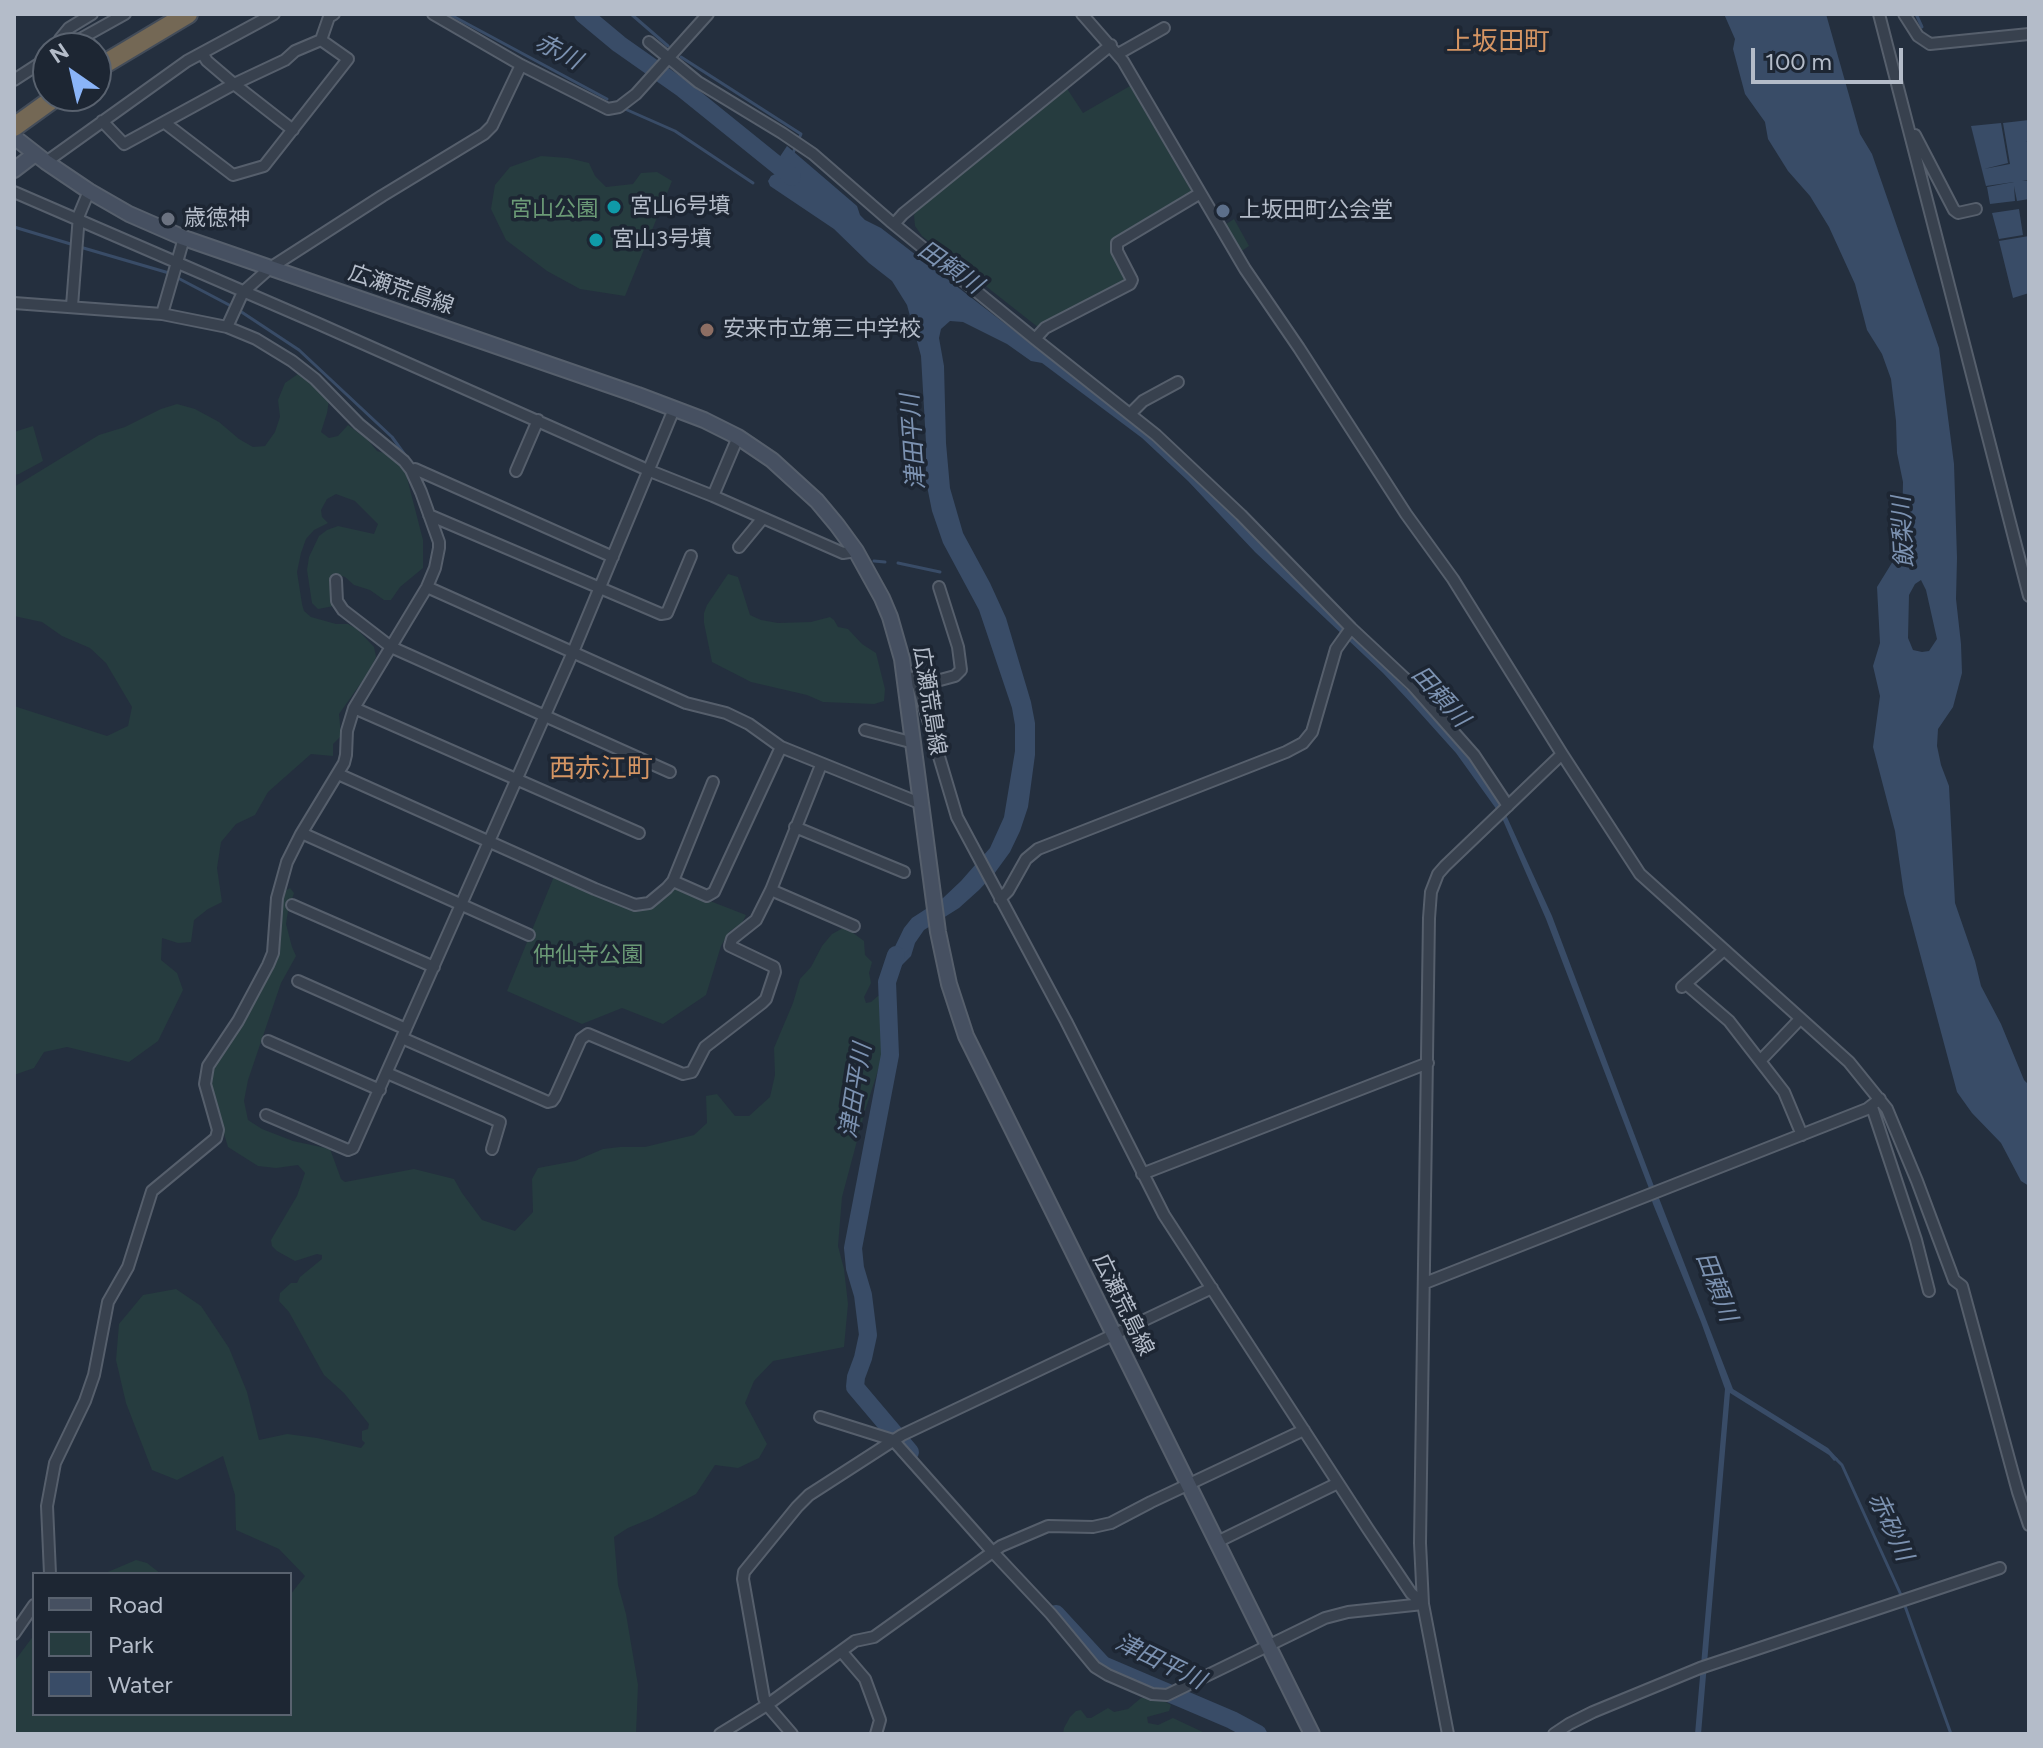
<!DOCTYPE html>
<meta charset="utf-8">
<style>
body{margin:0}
#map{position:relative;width:2043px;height:1748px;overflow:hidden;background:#242f3e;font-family:Figtree,sans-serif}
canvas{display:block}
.frame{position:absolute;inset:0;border:16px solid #b4bcc9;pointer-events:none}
.legend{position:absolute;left:32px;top:1572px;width:260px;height:144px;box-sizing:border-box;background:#1d2633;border:2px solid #59626f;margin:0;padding:10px 14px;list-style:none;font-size:24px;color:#b4bcc9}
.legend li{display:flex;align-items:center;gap:16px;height:40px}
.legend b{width:40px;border:2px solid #59626f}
.north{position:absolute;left:32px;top:32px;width:80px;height:80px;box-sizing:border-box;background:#1d2633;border:2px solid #59626f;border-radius:50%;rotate:326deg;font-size:22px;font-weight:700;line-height:32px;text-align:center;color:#b4bcc9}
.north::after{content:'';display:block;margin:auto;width:28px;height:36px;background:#8ab4f8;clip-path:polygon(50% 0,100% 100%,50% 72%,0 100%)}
.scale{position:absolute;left:1751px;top:48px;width:152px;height:36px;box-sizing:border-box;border:4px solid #b4bcc9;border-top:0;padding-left:10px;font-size:24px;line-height:28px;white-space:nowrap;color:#b4bcc9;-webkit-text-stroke:6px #1d2633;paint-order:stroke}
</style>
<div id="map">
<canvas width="2043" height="1748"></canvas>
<div class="frame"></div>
<ul class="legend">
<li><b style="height:10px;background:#465061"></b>Road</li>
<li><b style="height:22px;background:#263c3f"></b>Park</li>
<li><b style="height:22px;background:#394c67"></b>Water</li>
</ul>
<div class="north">N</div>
<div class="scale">100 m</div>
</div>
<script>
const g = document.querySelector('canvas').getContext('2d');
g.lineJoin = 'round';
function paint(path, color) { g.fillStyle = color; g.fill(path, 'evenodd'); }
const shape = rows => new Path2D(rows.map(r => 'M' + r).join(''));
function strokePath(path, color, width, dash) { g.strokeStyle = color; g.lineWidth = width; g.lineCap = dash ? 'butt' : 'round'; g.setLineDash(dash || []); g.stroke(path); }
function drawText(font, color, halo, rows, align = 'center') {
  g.font = font + ' Figtree,"Noto Sans JP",sans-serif'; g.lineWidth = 7; g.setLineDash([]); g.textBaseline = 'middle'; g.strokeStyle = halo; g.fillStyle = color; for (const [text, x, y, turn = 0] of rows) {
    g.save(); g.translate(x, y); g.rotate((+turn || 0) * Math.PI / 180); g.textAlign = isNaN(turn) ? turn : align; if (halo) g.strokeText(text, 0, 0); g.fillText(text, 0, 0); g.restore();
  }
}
paint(shape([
 [1130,86,1193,194,1113,242,1113,250,1128,277,1126,283,1039,328,922,236,915,226,914,215,919,207,1066,87,1083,113],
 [541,156,568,158,589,163,595,176,606,187,633,184,641,173,657,172,672,181,625,296,580,289,547,271,506,240,491,209,495,185,510,167],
 [1234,219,1249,246,1240,252,1223,226],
 [298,374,314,383,329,400,327,413,321,432,329,438,338,436,348,425,367,439,377,451,394,456,406,474,423,540,423,568,400,587,391,600,384,600,370,590,354,585,345,577,339,575,332,576,330,588,334,598,334,606,318,609,312,603,307,570,309,557,319,536,327,530,338,526,374,534,378,524,355,501,336,494,327,499,321,510,322,517,328,523,314,530,306,539,301,553,297,572,302,604,304,611,311,617,336,624,348,624,357,629,374,647,376,657,368,673,339,714,341,736,333,744,333,756,311,754,268,792,255,815,236,824,221,842,217,868,222,902,208,909,194,920,191,942,178,943,162,938,161,960,177,973,183,990,158,1041,129,1062,67,1047,44,1052,34,1068,14,1075,14,706,107,736,128,726,132,707,106,663,90,648,62,636,42,622,14,616,14,487,99,435,125,427,161,409,177,404,195,409,219,422,239,439,253,447,265,446,275,432,280,417,278,400,285,383],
 [33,426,43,461,19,474,14,475,14,432],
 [728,574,738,577,750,615,761,620,778,623,811,622,830,617,834,620,838,627,848,629,862,644,876,653,885,689,884,701,874,704,823,702,807,695,751,682,712,662,704,623,704,613,707,605],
 [555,874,634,908,674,887,746,915,742,923,729,932,721,946,706,995,663,1024,622,1008,582,1024,507,991],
 [290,888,294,893,288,911,286,924,292,947,296,956,281,983,248,1080,244,1101,248,1120,262,1129,293,1141,330,1149,341,1179,345,1182,414,1169,454,1179,462,1193,482,1220,515,1231,533,1212,532,1179,538,1168,575,1161,603,1149,620,1147,645,1147,694,1135,707,1123,706,1096,717,1094,735,1116,749,1116,770,1097,775,1075,774,1048,793,1003,800,979,811,967,822,946,832,934,845,927,864,941,865,955,872,962,869,973,871,983,864,997,866,1003,871,1002,878,996,882,996,884,1014,881,1061,865,1111,842,1197,838,1246,844,1269,848,1304,844,1347,773,1361,754,1381,745,1403,767,1444,759,1458,738,1468,715,1465,696,1494,652,1518,628,1528,614,1537,618,1585,626,1614,638,1685,636,1734,14,1734,14,1662,34,1635,34,1714,290,1714,290,1595,305,1576,279,1549,236,1530,235,1495,223,1456,177,1480,152,1470,126,1403,116,1360,119,1324,143,1295,176,1289,201,1306,229,1348,247,1392,259,1440,287,1434,317,1438,361,1448,365,1443,362,1440,362,1431,368,1429,369,1424,344,1393,324,1375,289,1312,279,1301,280,1293,291,1283,297,1283,300,1277,322,1259,322,1255,317,1254,295,1261,277,1251,272,1246,271,1240,297,1196,305,1173,298,1165,276,1168,258,1166,228,1147,209,1084,212,1070,232,1038,271,969,281,900,285,891],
 [136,1560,147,1563,161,1574,103,1574],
 [1155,1696,1171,1705,1169,1711,1147,1717,1148,1723,1158,1725,1173,1718,1207,1734,1063,1734,1064,1728,1070,1717,1076,1711,1081,1710,1087,1718,1091,1718,1108,1708,1114,1712,1128,1709,1141,1698]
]), '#263c3f');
paint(shape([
 [1724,14,1826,14,1860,134,1872,154,1939,348,1954,464,1957,558,1956,599,1961,644,1962,673,1953,707,1938,729,1937,746,1941,765,1949,786,1955,903,1975,961,1981,986,2001,1024,2024,1080,2029,1085,2029,1186,2021,1181,2001,1143,1972,1113,1957,1092,1904,894,1895,831,1873,747,1880,696,1873,666,1880,643,1877,587,1898,553,1902,532,1903,482,1897,453,1896,421,1891,379,1882,354,1867,330,1855,284,1829,227,1810,196,1788,171,1768,139,1765,122,1745,94,1733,49,1735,39],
 [1921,580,1926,590,1937,639,1929,651,1922,652,1913,650,1908,638,1909,595,1915,584],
 [2029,120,2029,141,2026,142,2029,142,2029,180,2022,181,2029,181,2029,199,2017,201,2014,186,2015,201,1990,204,1987,187,2014,182,1986,186,1971,126,2001,123,2008,163,1984,169,2010,164,2003,123],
 [787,146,857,206,860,215,865,220,881,228,1152,437,1258,540,1433,716,1466,754,1502,804,1497,810,1456,753,1412,704,1383,673,1255,552,1188,481,1142,438,1042,363,1031,361,1007,344,963,322,950,321,941,329,939,338,944,366,946,443,950,488,963,533,990,583,1006,618,1031,702,1035,723,1035,755,1028,807,1020,831,1010,852,994,874,979,890,959,908,924,930,915,943,911,956,889,978,887,963,904,928,912,918,943,898,961,881,990,848,1004,817,1015,751,1015,725,1012,708,979,610,943,543,932,511,926,481,926,443,921,356,907,305,892,281,869,263,834,229,770,186,768,181,771,176,775,174,771,170],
 [2019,209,2023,235,1999,239,1992,213],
 [2029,236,2029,293,2013,298,1999,241],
 [1506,815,1552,916,1655,1189,1650,1191,1546,919,1502,818],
 [1657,1193,1733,1389,1828,1448,1838,1459,1834,1461,1829,1455,1730,1393,1701,1734,1695,1734,1725,1389,1701,1322,1653,1204,1650,1195]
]), '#394c67');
strokePath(shape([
 [449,14,607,99],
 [631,14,668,46],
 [1916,14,1922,27],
 [681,57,801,134,793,153],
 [625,109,675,131,753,183],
 [14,227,74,245],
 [80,247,169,273],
 [176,277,233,307],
 [237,309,299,350,392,437,405,455],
 [874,561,885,562],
 [898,563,940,572],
 [1835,1458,1842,1465,1901,1595,1951,1734]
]), '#394c67', 3);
strokePath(shape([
 [583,14,619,44,683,89,792,177],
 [896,955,887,982,890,1055,853,1248,855,1268,863,1295,868,1335,863,1358,856,1377,855,1387,910,1452],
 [1056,1614,1103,1665,1232,1720,1258,1734]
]), '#394c67', 18);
const street = shape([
 [433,14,521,65,608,109,619,107,636,94,708,14],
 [1082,14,1123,61,1245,269,1299,348,1406,514,1453,579,1562,754,1640,874,1849,1062,1887,1109,1917,1181,1954,1280,1962,1286,2018,1492,2029,1525],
 [1879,14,2029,596],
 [1904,14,1918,36,1930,44,2029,34],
 [649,42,698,82,782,133,813,154,890,221,1035,339,1156,435,1241,515,1351,628,1412,685,1474,755,1508,806],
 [56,48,60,39,69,28,92,14],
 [64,48,125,14],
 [202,53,207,61,234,84,293,130],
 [1118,54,1164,28],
 [14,80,48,58],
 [102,121,124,144,234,84,285,60,295,51,321,40,329,17,334,14],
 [165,123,233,175,264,166,348,59,321,40],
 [1915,135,1954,210,1958,213,1976,209],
 [46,162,187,61,274,14],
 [14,192,319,324,650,471,713,496,843,553,856,551],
 [894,224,903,214,1111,45],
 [14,303,162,314,227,327,256,339,292,361,315,379,359,424,404,461,411,470,421,492,439,542,439,548,435,568,427,587,354,708,347,731,346,755,344,763,301,834,287,862,277,898,273,953,268,965,238,1021,208,1066,205,1084,218,1130,216,1138,152,1191,128,1267,108,1302,94,1375,85,1401,55,1463,47,1506,50,1574],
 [72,306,79,215,89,191],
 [162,314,184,238],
 [227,327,243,292,270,268,382,196,484,134,492,126,521,65],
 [1035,339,1045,328,1130,284,1132,280,1117,251,1117,243,1199,194],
 [1130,414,1143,401,1178,382],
 [411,470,415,469,613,557],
 [516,471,538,420],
 [713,496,738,437],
 [429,515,661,614,667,613,691,556],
 [739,547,763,518],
 [336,580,337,601,343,610,391,647,670,772],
 [427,587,686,703,726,713,749,724,781,747,922,804],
 [906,677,912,678,918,686,957,817,1066,1021,1164,1215,1368,1529,1411,1593,1423,1604],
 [918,686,955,676,961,670,958,647,939,587],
 [354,708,639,833],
 [865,730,914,743],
 [338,774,595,889,635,905,649,903,667,888,673,881,707,896,714,892,781,747],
 [795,827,904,872],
 [306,835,529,935],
 [673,881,713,782],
 [771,890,854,926],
 [1000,899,1008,891,1026,859,1038,849,1286,752,1303,743,1312,732,1336,649,1351,628],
 [292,905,434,967],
 [298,981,406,1029],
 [1686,984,1729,1021,1784,1092,1802,1135],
 [1682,987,1724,950],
 [402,1038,548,1102,552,1101,555,1097,581,1039,588,1034,683,1074,692,1072,705,1047,762,1003,766,999,775,972,774,967,730,946,732,939,756,920,771,890,821,765],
 [268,1041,380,1090],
 [1760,1061,1800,1019],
 [387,1073,500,1122,492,1149],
 [1872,1107,1916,1240,1929,1291],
 [266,1115,348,1150,353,1148,573,652,674,409],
 [1142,1174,1428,1063],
 [1425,1283,1867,1109,1880,1099],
 [820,1417,893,1440,990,1549,1051,1614,1095,1667,1108,1675,1152,1694,1167,1695,1325,1618,1348,1612,1423,1604],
 [1217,1542,1338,1483],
 [14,1634,34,1605],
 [841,1651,865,1679,880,1720,876,1734],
 [720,1734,767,1705,855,1641,874,1637,1001,1546,1048,1526,1093,1527,1111,1523,1151,1502,1304,1430],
 [792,1734,767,1705,764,1698,743,1579,744,1572,797,1507,809,1495,902,1435,1212,1288],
 [1448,1734,1423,1604,1420,1543,1429,918,1431,892,1438,874,1445,866,1562,754],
 [1554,1734,1569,1724,1593,1712,1700,1668,2000,1568]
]);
const secondary = shape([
 [14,137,46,162,89,191,129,214,184,238,638,395,704,420,738,437,772,460,817,501,837,525,856,551,882,598,890,617,902,659,938,932,949,984,966,1036,1312,1734],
 [14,170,35,154]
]);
const highway = shape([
 [96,69,188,14],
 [14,127,57,96]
]);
strokePath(street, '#565f6c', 14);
strokePath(secondary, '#565f6c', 18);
strokePath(highway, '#434c59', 22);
strokePath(street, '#38414e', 10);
strokePath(secondary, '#465061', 14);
strokePath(highway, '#746855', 18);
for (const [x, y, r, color] of [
 [614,207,8,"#0f9aa8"],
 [1223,211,8,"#5c6f8a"],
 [168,219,8,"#6b7280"],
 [596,240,8,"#0f9aa8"],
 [707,330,8,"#8d6e63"]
]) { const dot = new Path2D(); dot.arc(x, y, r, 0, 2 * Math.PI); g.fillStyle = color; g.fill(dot); strokePath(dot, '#1d2633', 3); }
drawText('22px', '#b4bcc9', '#1d2633', [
 ["宮山6号墳",630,207],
 ["上坂田町公会堂",1239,211],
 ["歳徳神",184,219],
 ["宮山3号墳",612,240],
 ["安来市立第三中学校",723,330]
], 'left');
drawText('22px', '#6b9a76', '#1d2633', [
 ["宮山公園",554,210],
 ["仲仙寺公園",588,956]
]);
drawText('22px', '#b4bcc9', '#1d2633', [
 ["広瀬荒島線",401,290,19],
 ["広瀬荒島線",929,701,81],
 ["広瀬荒島線",1123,1305,64]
]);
drawText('italic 24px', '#7c92b1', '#1d2633', [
 ["赤川",558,52,28],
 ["田頼川",950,268,35],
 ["津田平川",914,442,-94],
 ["飯梨川",1904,532,-93],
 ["田頼川",1440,697,48],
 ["津田平川",856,1091,-81],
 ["田頼川",1716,1287,69],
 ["赤砂川",1890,1527,65],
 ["津田平川",1160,1662,26]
]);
drawText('26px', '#d59563', '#1d2633', [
 ["上坂田町",1498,42],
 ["西赤江町",601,769]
]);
</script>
